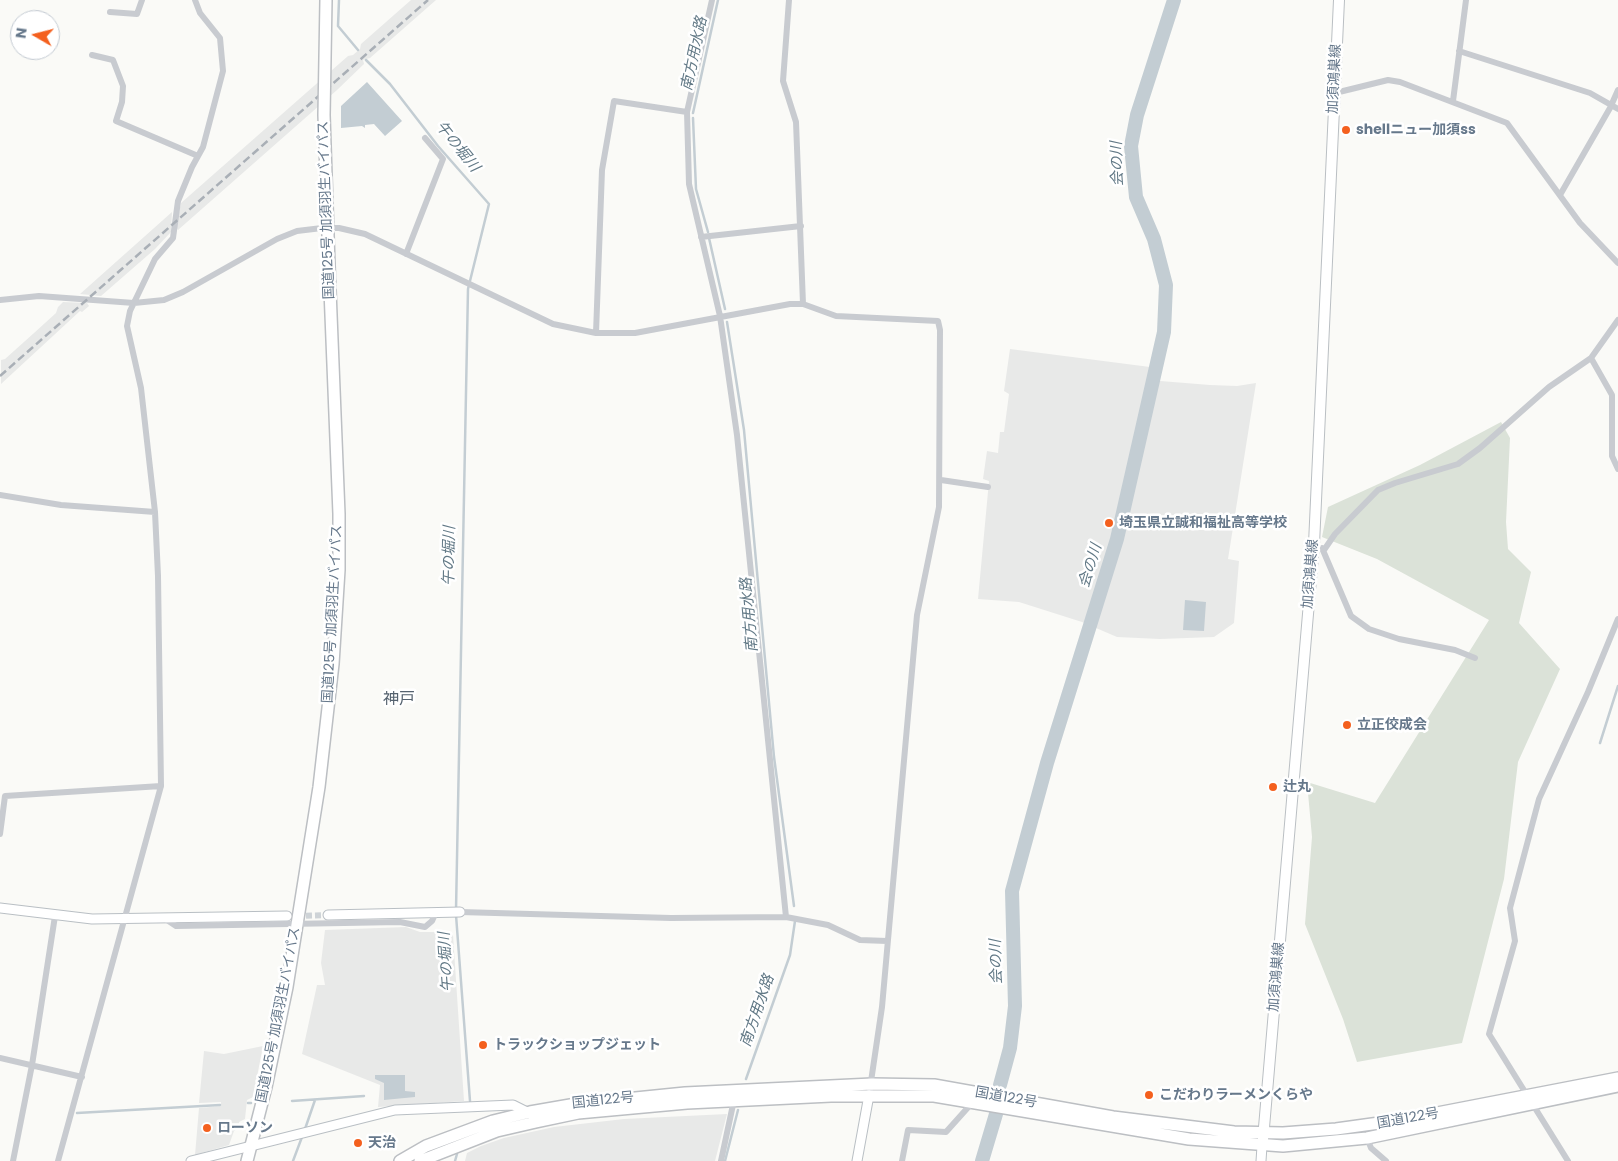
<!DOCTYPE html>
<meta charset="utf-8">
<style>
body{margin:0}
#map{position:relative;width:1618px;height:1161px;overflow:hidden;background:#fafaf7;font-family:Poppins,sans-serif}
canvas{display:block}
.north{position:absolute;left:10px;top:10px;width:50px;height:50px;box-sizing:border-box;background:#fff;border:1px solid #c2c9d1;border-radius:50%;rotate:278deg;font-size:14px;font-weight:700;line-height:20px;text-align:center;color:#66788b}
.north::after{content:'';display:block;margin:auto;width:18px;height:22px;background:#f4601e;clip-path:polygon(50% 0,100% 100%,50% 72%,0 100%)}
</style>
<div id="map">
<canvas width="1618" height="1161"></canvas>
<div class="north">N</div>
</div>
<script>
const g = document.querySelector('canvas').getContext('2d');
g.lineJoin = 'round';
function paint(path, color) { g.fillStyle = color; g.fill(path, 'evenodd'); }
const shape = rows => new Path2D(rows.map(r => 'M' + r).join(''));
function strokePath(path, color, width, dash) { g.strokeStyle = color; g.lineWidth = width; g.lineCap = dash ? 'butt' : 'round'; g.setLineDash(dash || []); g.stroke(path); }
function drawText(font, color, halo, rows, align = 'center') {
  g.font = font + ' Poppins,"Noto Sans JP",sans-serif'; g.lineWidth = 5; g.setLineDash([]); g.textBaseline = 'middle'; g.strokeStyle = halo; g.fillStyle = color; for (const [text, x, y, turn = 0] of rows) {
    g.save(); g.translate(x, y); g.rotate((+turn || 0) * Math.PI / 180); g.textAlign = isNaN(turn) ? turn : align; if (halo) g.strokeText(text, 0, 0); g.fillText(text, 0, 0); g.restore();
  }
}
paint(shape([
 [411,0,436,0,370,58,363,60,364,64,337,90,178,230,176,227,181,203,348,56,353,55,360,49,361,44],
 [172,212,171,232,155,249,101,296,80,294],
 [63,302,87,303,89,306,82,312,80,311,1,384,1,360,5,359,34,333,56,313,58,307],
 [1010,349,1150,367,1148,380,1210,385,1237,386,1256,383,1228,559,1239,561,1234,623,1214,637,1160,639,1117,637,1082,622,1019,602,978,599,989,481,983,479,987,451,998,453,1000,432,1004,432,1009,394,1004,391],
 [406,927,420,932,448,932,453,935,464,1101,378,1107,380,1085,302,1054,317,985,325,985,321,963,325,930],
 [263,1046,253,1097,247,1100,245,1119,239,1122,239,1128,234,1131,229,1145,195,1155,199,1108,221,1106,221,1102,199,1103,204,1051,224,1054],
 [727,1114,715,1161,465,1161,467,1153,481,1146,504,1138,554,1127,624,1119]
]), '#e8e9e8');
paint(shape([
 [1501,422,1510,438,1506,522,1508,549,1531,572,1519,623,1560,669,1518,762,1504,879,1462,1043,1357,1062,1343,1019,1305,924,1312,837,1307,782,1375,803,1489,620,1377,559,1322,537,1328,507,1420,465]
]), '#dbe2d8');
paint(shape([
 [367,82,402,121,385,136,374,124,365,125,365,128,362,126,341,128,341,106],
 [1185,600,1206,602,1204,631,1183,630],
 [375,1075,405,1075,405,1091,415,1092,415,1097,384,1100,384,1083,375,1079]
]), '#c3cdd3');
strokePath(shape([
 [339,0,338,26,358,50],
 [366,60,390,84,438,146,489,204,468,289,456,910],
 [693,113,718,0],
 [693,118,696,189,708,232],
 [709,238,725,309],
 [727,322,744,430,774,757,794,906],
 [1600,743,1618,686],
 [456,915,470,1101],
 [746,1079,790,955,795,921],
 [292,1101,364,1096],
 [248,1103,251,1103],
 [77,1113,220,1105],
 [305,1129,315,1100],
 [293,1161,302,1137],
 [455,1161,457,1154],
 [725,1161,738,1110]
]), '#c3cdd3', 2.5);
strokePath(shape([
 [1000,1085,1010,1048,1015,1006,1012,891,1047,763,1117,539,1164,332,1166,285,1154,239,1136,197,1131,146,1137,115,1174,0],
 [982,1161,996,1114]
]), '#c3cdd3', 14);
strokePath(shape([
 [297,916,328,915]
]), '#ced3d7', 6, [6, 3]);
const secondary = shape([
 [0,908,92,919,287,916],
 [328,915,460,912],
 [191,1161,395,1110,513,1105,531,1114],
 [857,1161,869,1095],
 [1261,1161,1262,1146]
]);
const primary = shape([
 [1263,1139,1314,544,1339,0]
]);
const highway = shape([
 [247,1161,266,1087,287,987,319,787,333,664,339,570,339,514,329,265],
 [400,1161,426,1146,493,1121,530,1112,576,1104,685,1093,872,1084,934,1085,1113,1117,1234,1132,1283,1133,1336,1129,1401,1120,1618,1078],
 [420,1161,497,1131,536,1122,578,1113,687,1103,831,1096,934,1096,1189,1139,1283,1146,1367,1138,1618,1086]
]);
strokePath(secondary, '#b9bfc4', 11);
strokePath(primary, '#babfc3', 12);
strokePath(highway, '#bcbfc3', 14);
strokePath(shape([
 [712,0,687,112,689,184,720,316,737,435,786,917],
 [789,0,783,81,796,122,803,304],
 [110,12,137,14,142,0],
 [1459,51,1590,93,1618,109],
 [92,55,113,60,123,86,122,102,116,121,198,156],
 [1335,93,1388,80,1400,82,1507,123,1580,223,1618,263],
 [1453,101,1466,0],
 [1560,195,1610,108,1618,90],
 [701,237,801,226],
 [406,254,443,159,425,138],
 [0,300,39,296,134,303,164,300,183,292,277,239,297,231,322,228,339,228,365,234,553,324,596,333,635,333,790,304,803,304,836,316,938,321,940,330,939,507,917,615,882,1007,869,1095],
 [596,333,602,170,614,101,687,112],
 [1591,358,1612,395,1612,456,1618,469],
 [941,480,988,487],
 [0,495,61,505,155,512],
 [1322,548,1351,616,1369,629,1399,639,1455,650,1475,658],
 [1324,550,1335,534,1378,490,1395,483,1458,464,1480,448,1549,387,1591,358,1618,320],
 [0,834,5,796,161,786],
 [460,912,671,918,786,917,828,925,860,940,887,941],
 [167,920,176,926,400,922,425,927,432,921,436,912],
 [0,1058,82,1077],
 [1367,1138,1371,1148,1386,1161],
 [13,1161,32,1065,55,916],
 [58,1161,161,786,158,576,155,512,141,388,127,326,130,311,155,259,173,238,178,201,192,167,203,147,223,71,220,38,200,13,195,0],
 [721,1161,734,1100],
 [902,1161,908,1130,946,1132,972,1103],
 [1568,1161,1489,1034,1515,941,1510,908,1539,799,1588,692,1618,619]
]), '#c8cbd0', 6);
strokePath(secondary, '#fff', 9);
strokePath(primary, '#fff', 10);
strokePath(highway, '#fff', 11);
strokePath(shape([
 [0,376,428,0]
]), '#a9afb6', 2.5, [8, 4]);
const highwayBridge = shape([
 [326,0,324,115,329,265]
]);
strokePath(highwayBridge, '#bcbfc3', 14, []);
strokePath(highwayBridge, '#fff', 11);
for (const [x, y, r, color] of [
 [1346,130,5,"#f4601e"],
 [1109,523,5,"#f4601e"],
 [1347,725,5,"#f4601e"],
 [1273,787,5,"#f4601e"],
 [483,1045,5,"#f4601e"],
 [1149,1095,5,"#f4601e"],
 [207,1128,5,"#f4601e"],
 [358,1143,5,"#f4601e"]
]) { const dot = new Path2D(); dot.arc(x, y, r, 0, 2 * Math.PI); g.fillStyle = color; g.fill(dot); strokePath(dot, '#fff', 2); }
drawText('14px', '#66788b', '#fff', [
 ["加須鴻巣線",1335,79,-87],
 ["国道125号 加須羽生バイパス",327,210,-92],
 ["加須鴻巣線",1311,574,-85],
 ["国道125号 加須羽生バイパス",333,614,-87],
 ["加須鴻巣線",1277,977,-85],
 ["国道125号 加須羽生バイパス",279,1015,-79],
 ["国道122号",1006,1098,10],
 ["国道122号",603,1101,-6],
 ["国道122号",1408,1119,-10]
]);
drawText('bold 14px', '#66788b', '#fff', [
 ["shellニュー加須ss",1356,130],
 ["埼玉県立誠和福祉高等学校",1119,523],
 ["立正佼成会",1357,725],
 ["辻丸",1283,787],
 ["トラックショップジェット",493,1045],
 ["こだわりラーメンくらや",1159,1095],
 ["ローソン",217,1128],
 ["天治",368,1143]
], 'left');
drawText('italic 15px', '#627986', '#fff', [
 ["南方用水路",695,54,-78],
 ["午の堀川",457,147,51],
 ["会の川",1118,164,-92],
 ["午の堀川",450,556,-89],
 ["会の川",1091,566,-73],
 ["南方用水路",750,615,-95],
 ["午の堀川",447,962,-94],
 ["会の川",997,962,-92],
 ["南方用水路",758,1011,-71]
]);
drawText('16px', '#55626f', '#fff', [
 ["神戸",399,700]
]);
</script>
